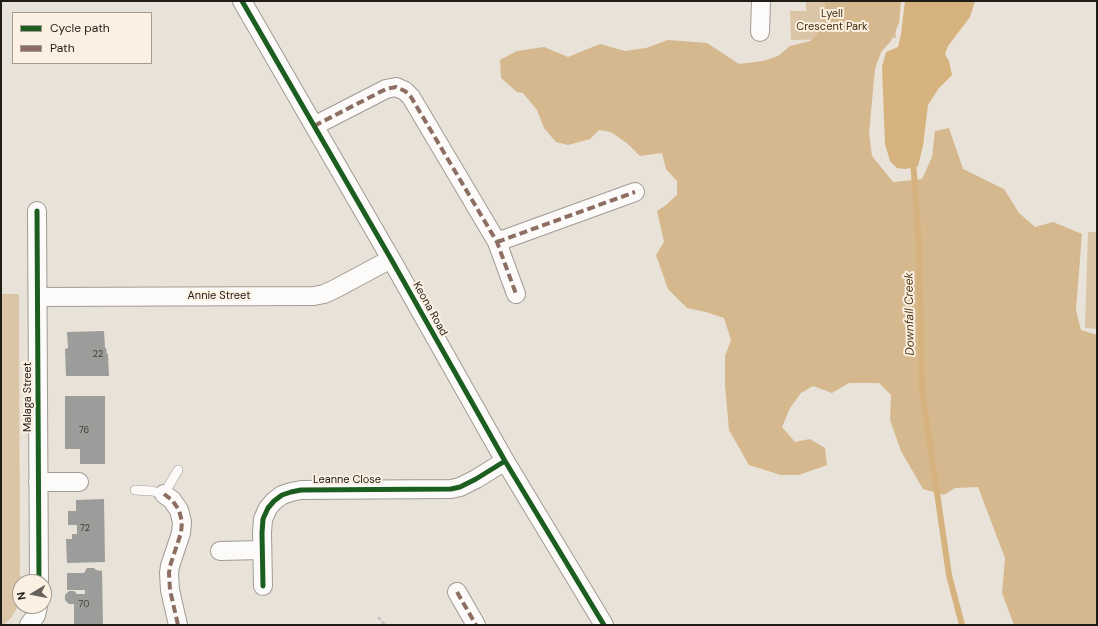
<!DOCTYPE html>
<style>
body{margin:0}
#map{position:relative;width:1098px;height:626px;overflow:hidden;background:#e8e2d9;font-family:"DM Sans",sans-serif}
canvas{display:block}
.frame{position:absolute;inset:0;border:2px solid #201c17;pointer-events:none}
.legend{position:absolute;left:12px;top:12px;width:140px;height:52px;box-sizing:border-box;background:#fbf0e1;border:1px solid #a39b90;margin:0;padding:5px 7px;list-style:none;font-size:12px;color:#201c17}
.legend li{display:flex;align-items:center;gap:8px;height:20px}
.legend b{width:20px;border:1px solid #a39b90}
.north{position:absolute;left:12px;top:574px;width:40px;height:40px;box-sizing:border-box;background:#fbf0e1;border:1px solid #a39b90;border-radius:50%;rotate:260deg;font-size:11px;font-weight:700;line-height:16px;text-align:center;color:#201c17}
.north::after{content:'';display:block;margin:auto;width:14px;height:18px;background:#66615b;clip-path:polygon(50% 0,100% 100%,50% 72%,0 100%)}
</style>
<div id="map">
<canvas width="1098" height="626"></canvas>
<div class="frame"></div>
<ul class="legend">
<li><b style="height:5px;background:#1b5e20"></b>Cycle path</li>
<li><b style="height:5px;background:#8d6e63"></b>Path</li>
</ul>
<div class="north">N</div>
</div>
<script>
const g = document.querySelector('canvas').getContext('2d');
g.lineJoin = 'round';
function paint(path, color) { g.fillStyle = color; g.fill(path, 'evenodd'); }
const shape = rows => new Path2D(rows.map(r => 'M' + r).join(''));
function strokePath(path, color, width, dash) { g.strokeStyle = color; g.lineWidth = width; g.lineCap = dash ? 'butt' : 'round'; g.setLineDash(dash || []); g.stroke(path); }
function drawText(font, color, halo, rows, align = 'center') {
  g.font = font + ' "DM Sans",sans-serif'; g.lineWidth = 4; g.setLineDash([]); g.textBaseline = 'middle'; g.strokeStyle = halo; g.fillStyle = color; for (const [text, x, y, turn = 0] of rows) {
    g.save(); g.translate(x, y); g.rotate((+turn || 0) * Math.PI / 180); g.textAlign = isNaN(turn) ? turn : align; if (halo) g.strokeText(text, 0, 0); g.fillText(text, 0, 0); g.restore();
  }
}
paint(shape([
 [806,1,896,1,896,38,791,40,790,11,806,11],
 [1088,232,1097,232,1097,329,1085,328],
 [1,294,19,294,20,603,11,618,3,625,1,625]
]), '#dac5a6');
paint(shape([
 [825,1,901,1,899,23,891,41,881,52,875,69,869,133,872,156,893,182,922,179,932,157,935,131,949,128,963,169,1004,189,1019,213,1035,227,1053,222,1082,234,1076,310,1081,330,1097,335,1097,625,1014,625,1002,593,1005,558,978,487,955,488,944,495,923,489,901,451,890,420,891,395,879,383,849,383,832,393,813,386,801,393,790,408,782,427,795,442,810,439,825,448,827,465,799,475,781,475,749,465,729,430,725,386,725,356,731,340,724,318,706,312,687,308,668,289,656,255,664,242,657,211,666,205,677,195,677,181,666,169,662,153,640,156,628,144,611,132,599,130,590,139,568,145,556,142,544,128,537,110,523,93,517,92,501,78,500,60,517,51,544,47,568,57,600,44,625,51,646,48,668,40,707,43,739,64,763,61,778,56,790,46,810,41,818,33,825,16]
]), '#d5b88d');
paint(shape([
 [905,1,975,1,970,17,948,46,945,54,949,61,952,75,939,88,928,105,923,146,918,166,905,169,897,168,890,161,885,144,882,67,886,52,898,47,901,34]
]), '#d6b37e');
strokePath(shape([
 [913,160,919,247,922,390,949,575,962,625]
]), '#d6b37e', 6);
paint(shape([
 [104,331,105,348,106,348,107,354,108,354,109,376,66,376,65,349,68,348,67,332],
 [65,396,105,396,105,464,80,464,80,449,65,449],
 [104,499,105,562,67,563,66,539,72,539,72,534,77,534,77,525,68,525,68,511,76,511,76,500],
 [87,568,94,568,96,570,102,571,103,625,74,625,74,604,69,604,65,600,65,595,69,591,74,591,77,594,85,594,85,590,67,590,67,573,84,573]
]), '#9c9d9a');
const lane = shape([
 [135,490,152,491,164,494,178,470]
]);
const street = shape([
 [242,1,391,259,505,461,604,625],
 [760,32,761,1],
 [314,126,386,89,396,87,405,91,411,97,497,242,516,294],
 [37,211,39,582],
 [497,242,635,192],
 [38,297,314,296,324,294,335,289,391,259],
 [38,482,79,482],
 [164,494,172,500,179,510,182,522,181,533,170,566,169,573,170,590,178,625],
 [220,551,262,550],
 [263,586,262,533,263,519,268,508,274,501,282,495,291,492,301,490,451,489,460,487,476,479,505,461],
 [457,592,476,625],
 [29,625,36,615,38,606]
]);
strokePath(lane, '#a09b94', 10);
strokePath(street, '#a09b94', 20);
strokePath(shape([
 [378,617,385,625]
]), '#c5c3c0', 2.5, [4, 2]);
strokePath(lane, '#fcfbf9', 9);
strokePath(street, '#fcfbf9', 18);
strokePath(shape([
 [314,126,386,89,396,87,405,91,411,97,497,242,516,294],
 [497,242,635,192],
 [164,494,172,500,179,510,182,522,181,533,170,566,169,573,170,590,178,625],
 [457,592,476,625]
]), '#8d6e63', 4, [8, 4]);
strokePath(shape([
 [242,1,391,259,505,461,604,625],
 [37,211,39,582],
 [263,586,262,533,263,519,268,508,274,501,282,495,291,492,301,490,451,489,460,487,476,479,505,461]
]), '#1b5e20', 5);
drawText('9px', '#3f3c38', null, [
 ["22",98,355],
 ["76",84,431],
 ["72",85,529],
 ["70",84,605]
]);
drawText('11px', '#422e0e', '#fbf0e1', [
 ["Lyell",832,14],
 ["Crescent Park",832,27]
]);
drawText('11px', '#201c17', '#fbf0e1', [
 ["Annie Street",219,296],
 ["Keona Road",430,309,61],
 ["Malaga Street",28,397,-90],
 ["Leanne Close",347,480]
]);
drawText('italic 12px', '#4c3818', '#fbf0e1', [
 ["Downfall Creek",910,314,-91]
]);
</script>
